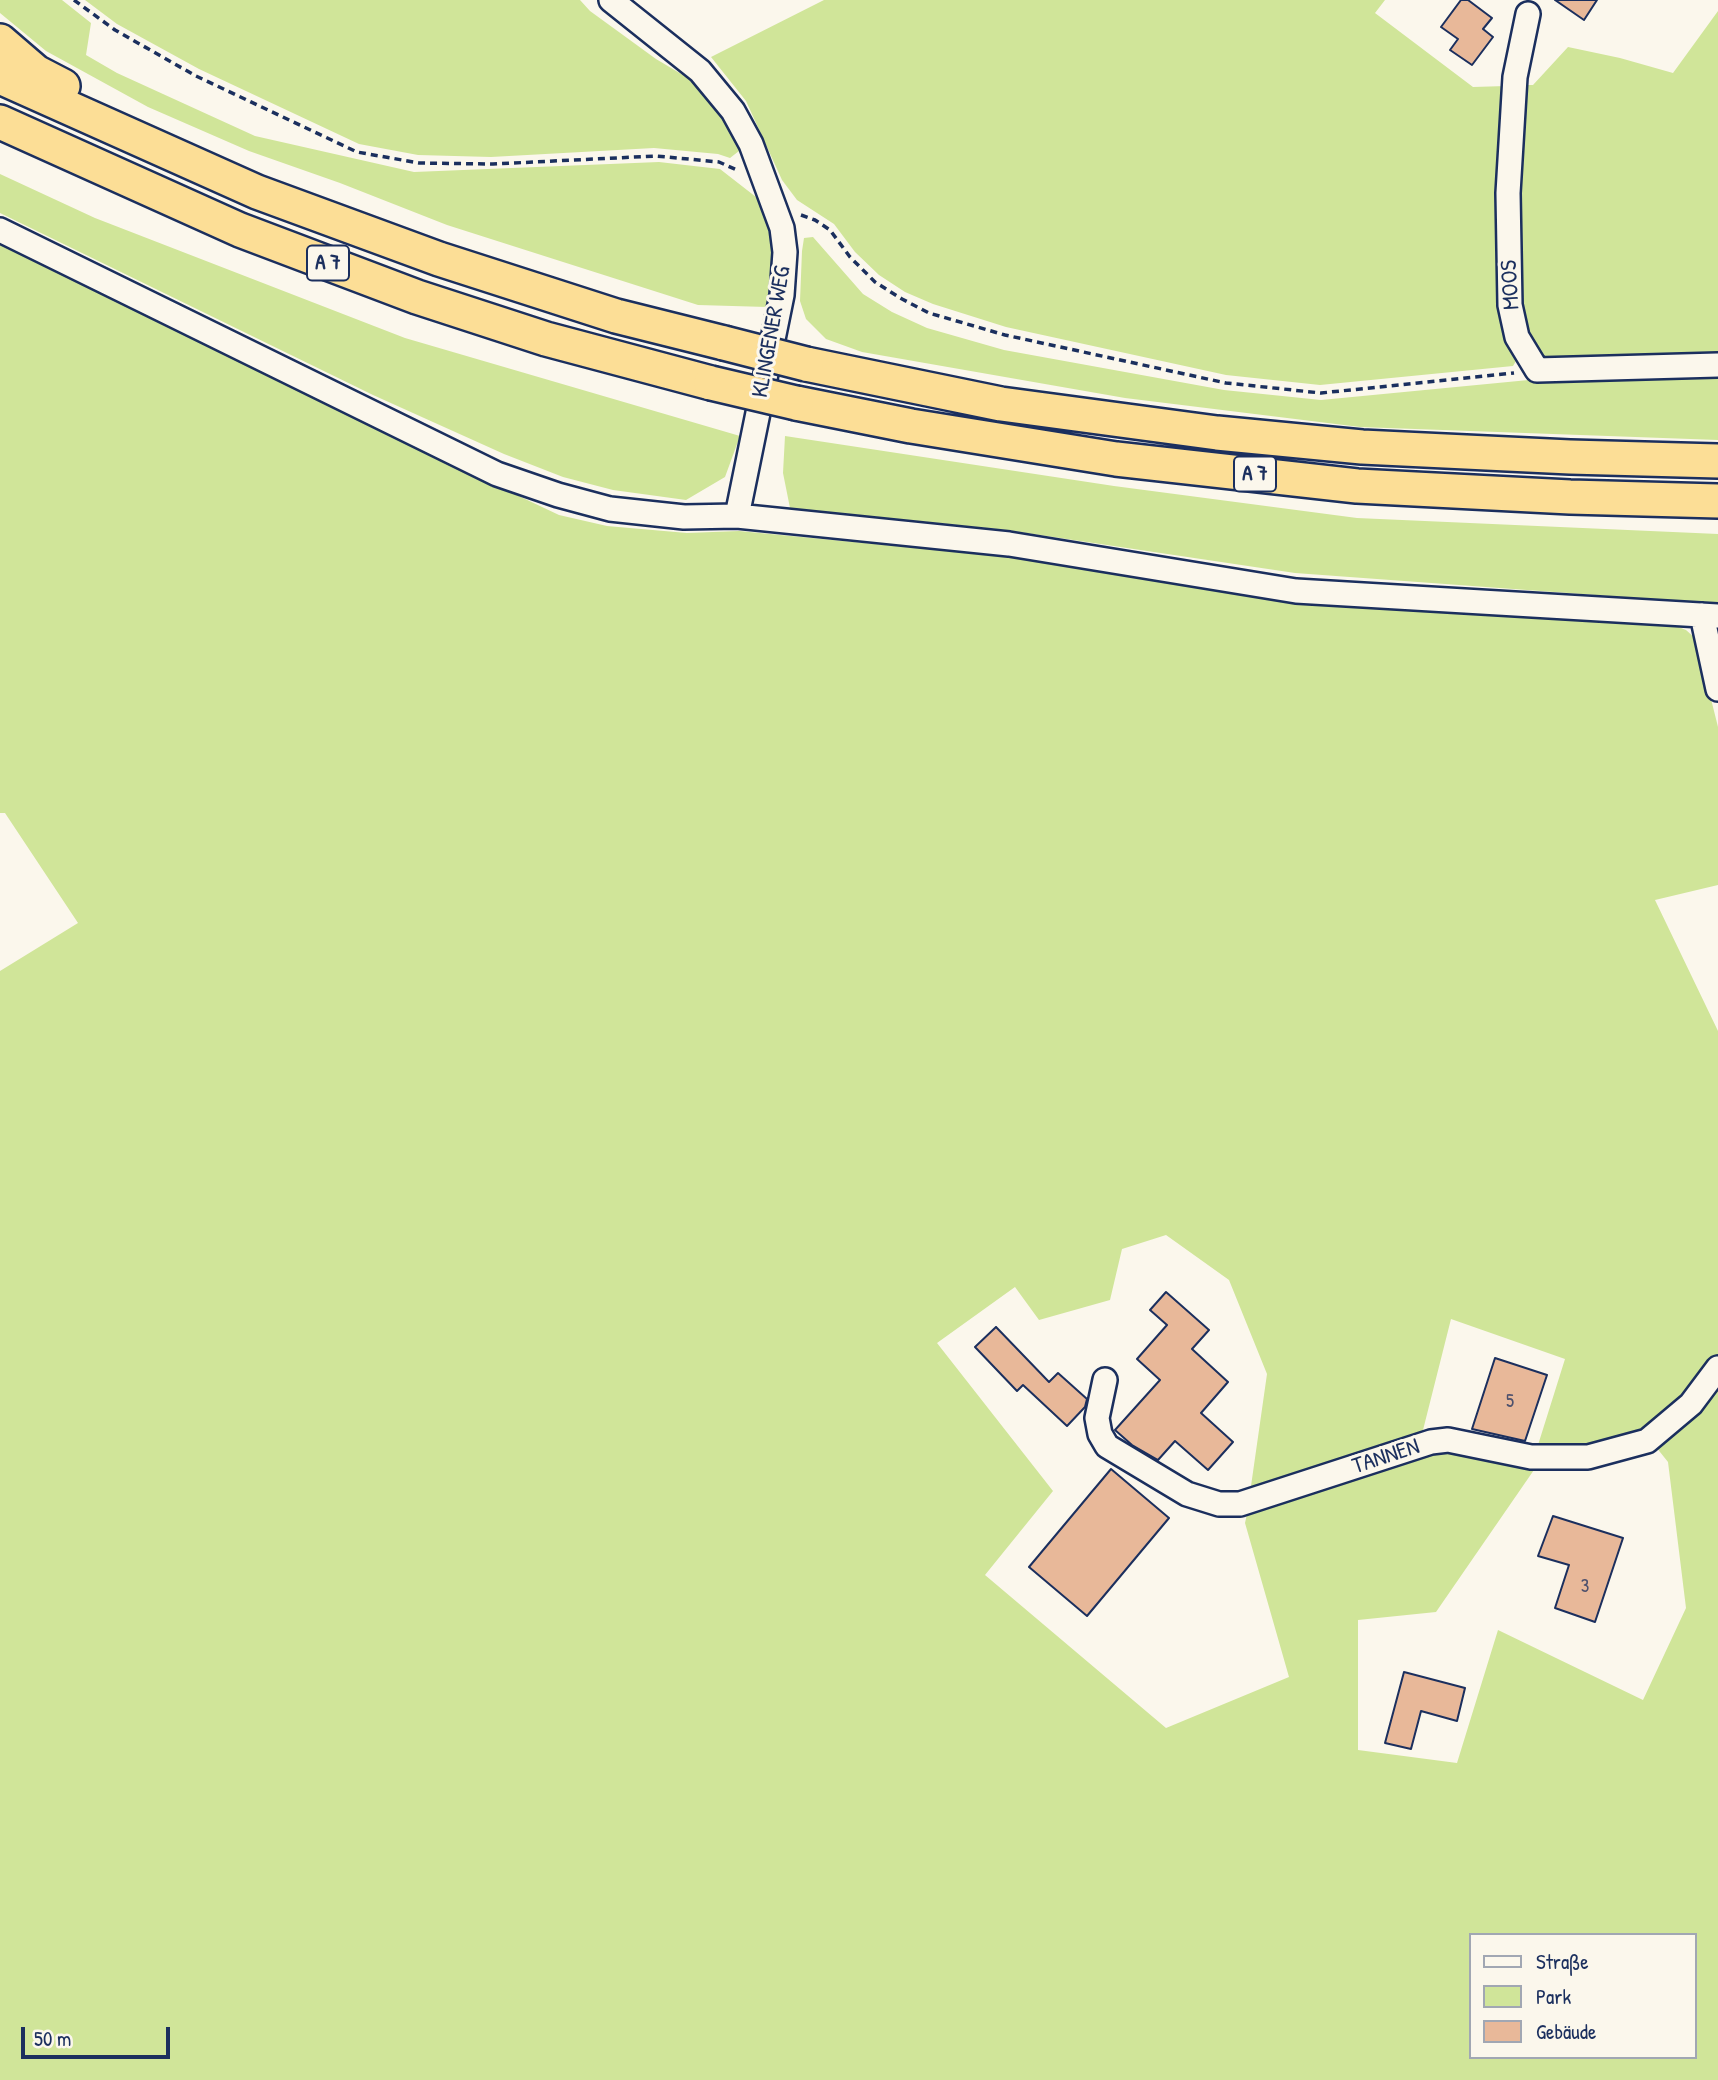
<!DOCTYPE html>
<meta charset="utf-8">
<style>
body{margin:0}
#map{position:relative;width:1718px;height:2080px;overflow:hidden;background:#fbf7ec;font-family:"Patrick Hand",sans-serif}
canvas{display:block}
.legend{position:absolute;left:1469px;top:1933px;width:228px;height:126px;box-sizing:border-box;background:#fbf7ec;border:2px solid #a1a7b3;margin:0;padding:9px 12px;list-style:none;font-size:21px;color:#1b2f5e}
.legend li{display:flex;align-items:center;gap:14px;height:35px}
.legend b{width:35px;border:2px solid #a1a7b3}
.scale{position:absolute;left:21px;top:2027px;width:149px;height:32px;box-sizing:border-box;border:4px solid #1b2f5e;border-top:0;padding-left:9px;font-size:21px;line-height:24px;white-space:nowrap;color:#1b2f5e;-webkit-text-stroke:5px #fbf7ec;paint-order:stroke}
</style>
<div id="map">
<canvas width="1718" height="2080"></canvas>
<ul class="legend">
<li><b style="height:9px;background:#fbf7ec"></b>Straße</li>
<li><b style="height:19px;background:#d0e599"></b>Park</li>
<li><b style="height:19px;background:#e8b899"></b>Gebäude</li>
</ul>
<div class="scale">50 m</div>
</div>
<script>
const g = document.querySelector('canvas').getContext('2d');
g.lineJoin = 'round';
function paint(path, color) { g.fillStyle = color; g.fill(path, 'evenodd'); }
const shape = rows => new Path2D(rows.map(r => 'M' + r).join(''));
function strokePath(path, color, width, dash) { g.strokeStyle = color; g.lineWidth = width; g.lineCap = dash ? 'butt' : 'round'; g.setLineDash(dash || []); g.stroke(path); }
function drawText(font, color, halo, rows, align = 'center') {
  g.font = font + ' "Patrick Hand",sans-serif'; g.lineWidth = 6; g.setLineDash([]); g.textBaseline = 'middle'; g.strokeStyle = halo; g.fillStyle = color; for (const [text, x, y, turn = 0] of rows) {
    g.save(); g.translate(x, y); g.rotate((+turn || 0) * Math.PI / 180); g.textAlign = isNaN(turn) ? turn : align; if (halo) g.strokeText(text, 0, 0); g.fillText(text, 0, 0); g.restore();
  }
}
paint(shape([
 [0,0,62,0,91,23,86,55,117,73,255,136,414,172,659,162,720,169,765,204,773,245,767,307,698,305,447,225,340,183,249,151,148,107,46,51,0,13],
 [85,0,580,0,590,11,656,59,693,81,728,116,742,142,739,151,730,158,718,154,654,148,491,157,418,155,359,144,199,69,117,24],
 [824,0,1385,0,1375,13,1473,87,1506,86,1519,356,1513,366,1320,385,1226,375,1006,327,933,304,905,292,879,275,855,252,834,224,797,200,782,180,746,101,711,57],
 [1718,11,1718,359,1551,363,1535,353,1517,304,1521,85,1533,85,1568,47,1620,58,1673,73],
 [0,174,95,218,405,338,740,436,725,477,686,500,613,490,563,477,504,454,373,395,0,213],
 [813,237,863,294,892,312,927,328,1004,350,1224,390,1321,400,1539,379,1718,373,1718,440,1360,427,1125,398,862,352,826,339,806,319,800,301,802,251,804,238],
 [0,244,184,332,358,420,559,515,607,526,687,533,739,531,1010,557,1296,603,1676,626,1686,630,1696,639,1718,727,1718,885,1655,900,1718,1031,1718,1355,1685,1399,1640,1429,1583,1447,1538,1445,1565,1359,1451,1319,1422,1434,1250,1493,1267,1374,1229,1280,1166,1235,1122,1249,1110,1300,1039,1320,1015,1287,937,1343,1053,1491,985,1575,1166,1728,1289,1677,1245,1523,1247,1514,1417,1457,1445,1451,1536,1467,1436,1612,1358,1620,1358,1750,1457,1763,1498,1630,1643,1700,1686,1608,1668,1462,1656,1447,1718,1380,1718,2080,0,2080,0,971,78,923,5,813,0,813],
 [1471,1935,1695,1935,1695,2057,1471,2057],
 [785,436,1114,486,1357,518,1718,534,1718,604,1295,573,1006,530,790,508,783,473]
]), '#d0e599');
const building = shape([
 [1461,0,1468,0,1492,18,1483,29,1493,37,1472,65,1450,50,1458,39,1441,27,1461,0],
 [1555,0,1597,0,1584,20,1555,0],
 [1166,1292,1209,1330,1192,1349,1228,1382,1201,1413,1233,1442,1208,1470,1175,1441,1158,1460,1132,1445,1115,1430,1160,1380,1137,1359,1167,1325,1150,1310,1166,1292],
 [996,1327,1049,1382,1058,1373,1087,1399,1085,1407,1067,1426,1023,1385,1017,1391,975,1347,996,1327],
 [1495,1358,1547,1375,1525,1441,1472,1429,1495,1358],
 [1111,1469,1169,1518,1087,1616,1029,1567,1111,1469],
 [1553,1516,1623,1538,1595,1622,1555,1608,1569,1565,1538,1556,1553,1516],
 [1404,1672,1465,1688,1457,1721,1421,1711,1411,1749,1385,1743,1404,1672]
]);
paint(building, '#e8b899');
strokePath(building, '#1b2f5e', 2);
const minor = shape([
 [611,0,700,71,733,111,751,144,782,228,785,252,782,295,737,516],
 [1528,14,1515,77,1508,193,1510,305,1517,337,1537,370,1718,365],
 [0,230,497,474,558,495,610,509,684,517,737,516,1009,544,1296,591,1718,616],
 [1702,615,1718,689],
 [1105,1380,1097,1418,1100,1434,1107,1446,1187,1494,1219,1504,1240,1504,1431,1442,1448,1440,1531,1457,1588,1457,1647,1441,1691,1404,1718,1368]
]);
const highway = shape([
 [0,41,36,72,63,86],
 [0,77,257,192,439,259,616,316,724,343],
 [0,122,240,230,417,297,546,339,711,383],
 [806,364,1001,404,1217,433,1362,447,1570,457,1718,461],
 [796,403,911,426,1116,459,1357,486,1570,497,1718,501]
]);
strokePath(minor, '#1b2f5e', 28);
strokePath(highway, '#1b2f5e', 38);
strokePath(shape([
 [74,0,115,30,196,76,357,152,419,163,493,164,656,156,719,162,739,171],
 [801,215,815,220,830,230,850,257,875,282,902,299,929,313,1005,335,1226,383,1321,393,1514,373]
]), '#1b2f5e', 3.5, [7, 5]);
strokePath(minor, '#fbf7ec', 23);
strokePath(highway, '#fcde96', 33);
const highwayBridge = shape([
 [724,343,806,364],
 [711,383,796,403]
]);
strokePath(highwayBridge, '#1b2f5e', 38, []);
strokePath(highwayBridge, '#fcde96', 33);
drawText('19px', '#4e516d', null, [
 ["5",1510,1402],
 ["3",1585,1587]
]);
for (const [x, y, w] of [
 [328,263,42],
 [1255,474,42]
]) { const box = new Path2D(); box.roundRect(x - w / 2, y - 17.5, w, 35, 5); g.fillStyle = '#fbf7ec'; g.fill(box); strokePath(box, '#1b2f5e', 2); }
drawText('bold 21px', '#1b2f5e', null, [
 ["A 7",328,263],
 ["A 7",1255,474]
]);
drawText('23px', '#1b2f5e', '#fbf7ec', [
 ["MOOS",1511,285,-93],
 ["KLINGENER WEG",772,332,-80],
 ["TANNEN",1386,1457,-18]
]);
</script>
